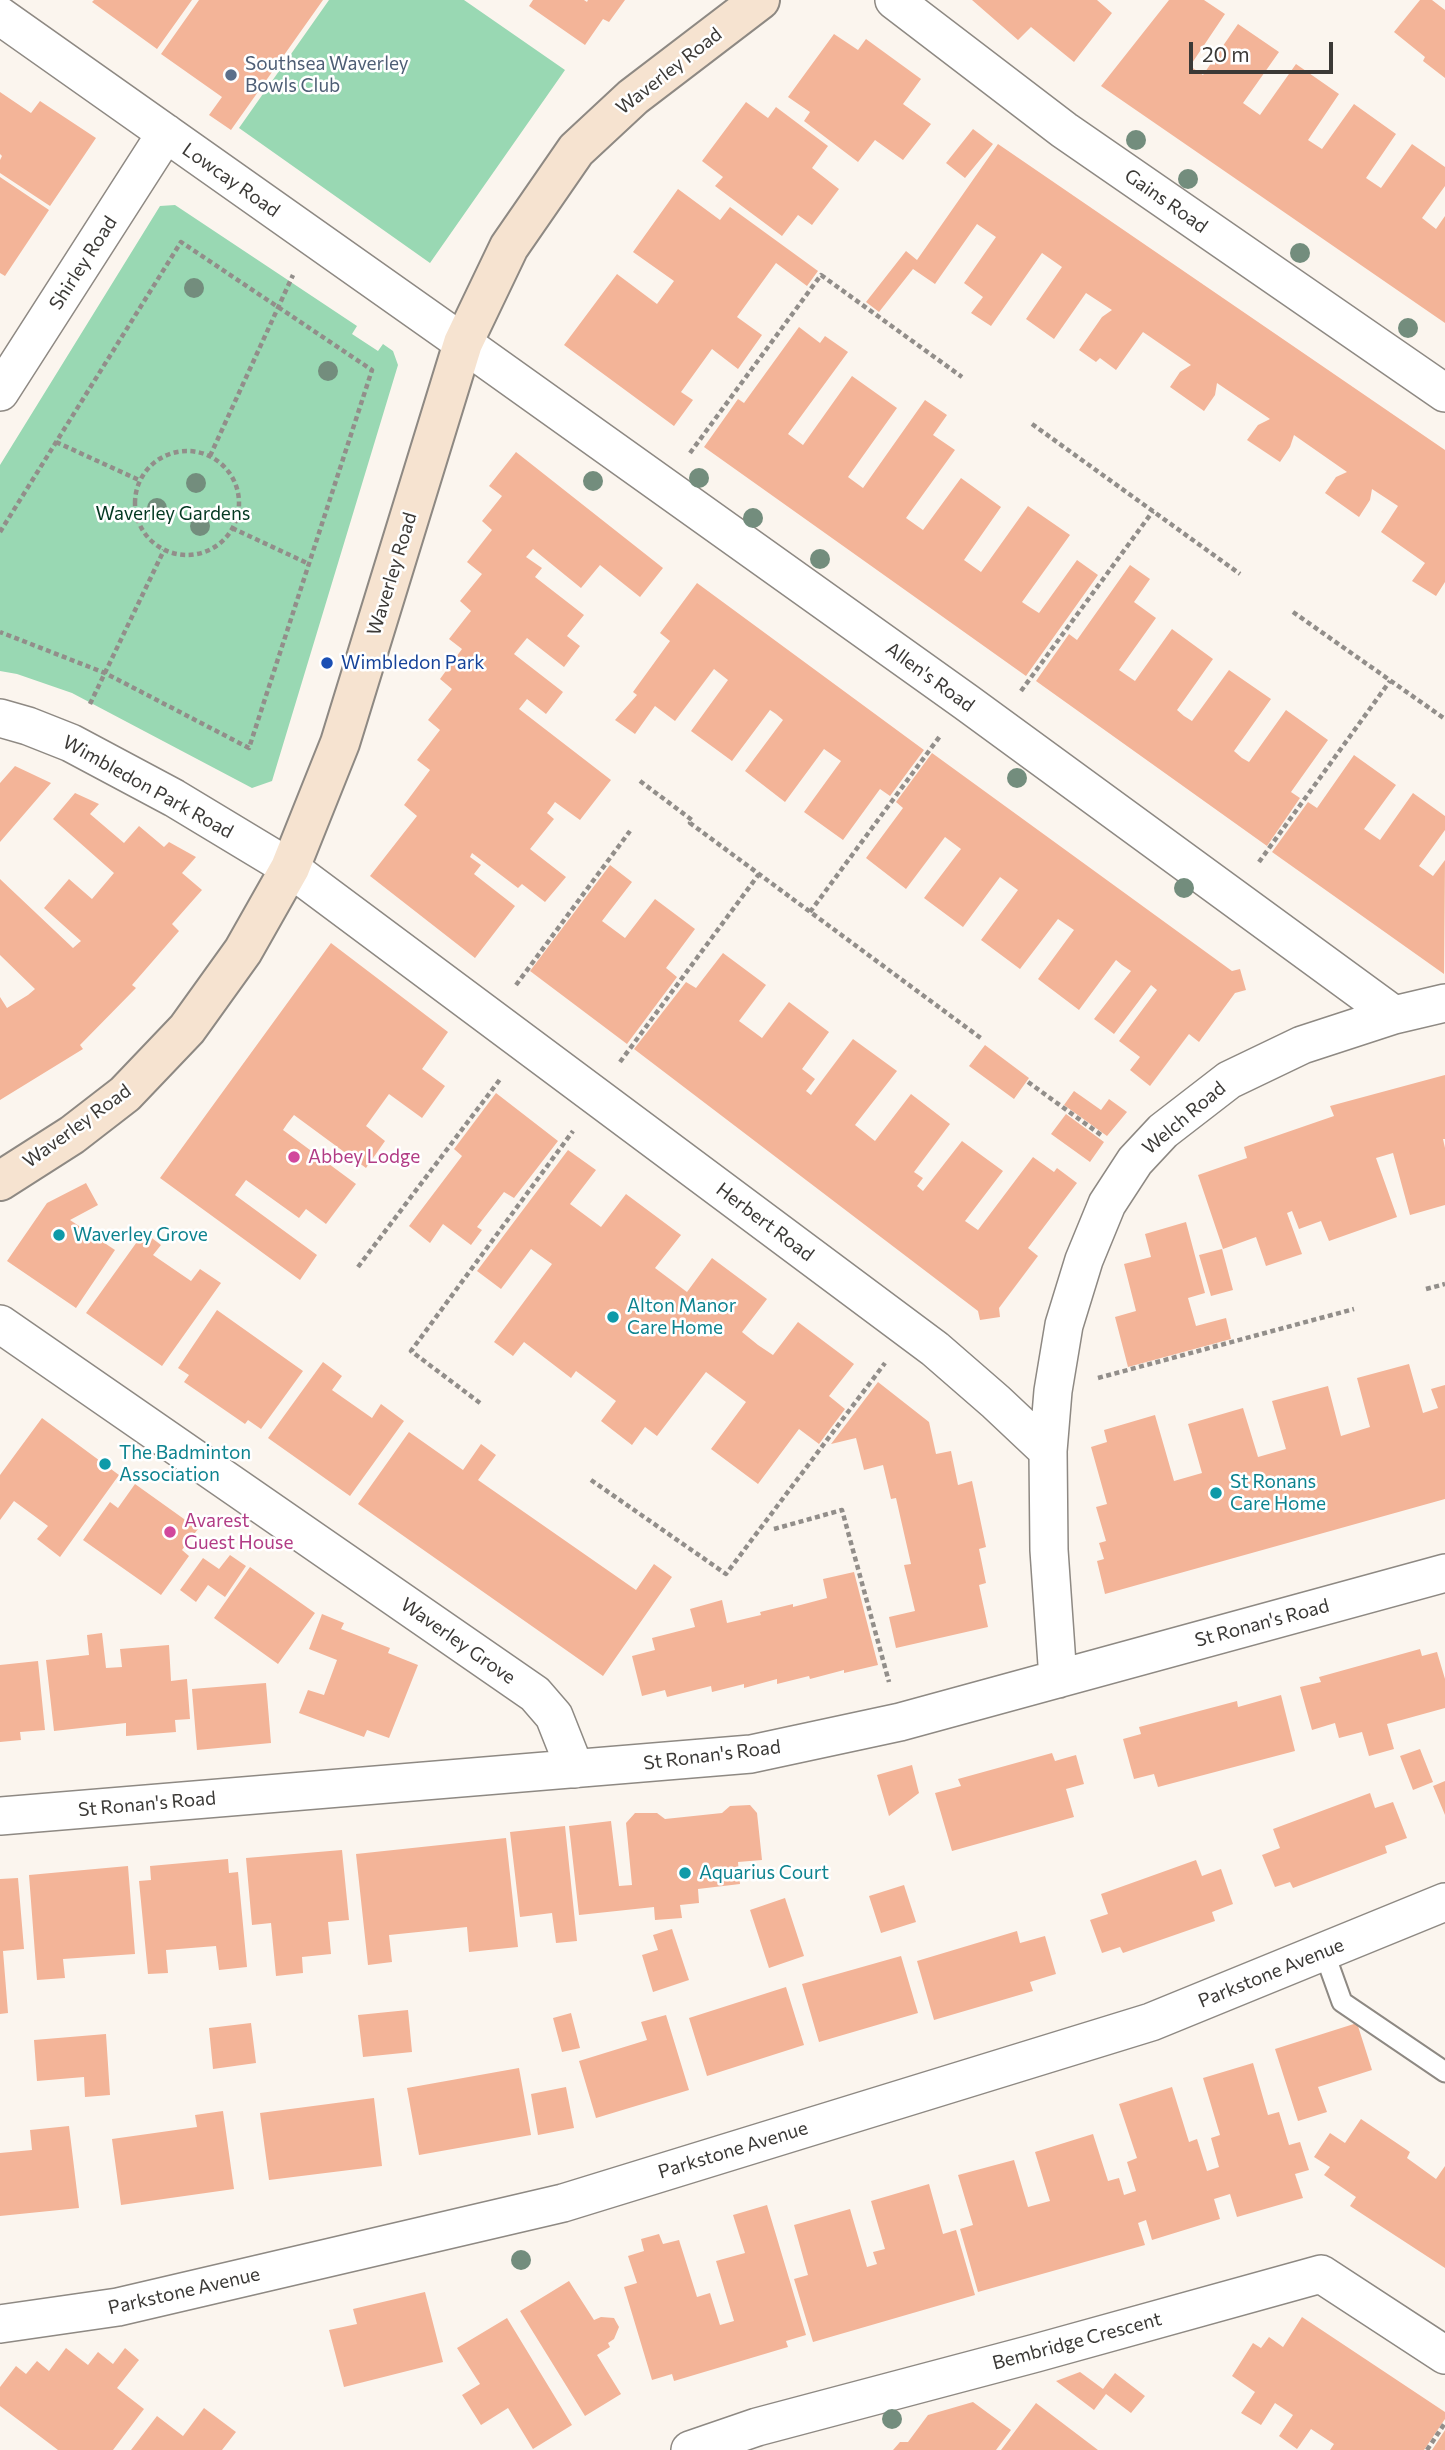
<!DOCTYPE html>
<style>
body{margin:0}
#map{position:relative;width:1445px;height:2450px;overflow:hidden;background:#fbf5ee;font-family:Commissioner,sans-serif}
canvas{display:block}
.scale{position:absolute;left:1189px;top:42px;width:144px;height:32px;box-sizing:border-box;border:4px solid #3b3936;border-top:0;padding-left:9px;font-size:21px;line-height:24px;white-space:nowrap;color:#3b3936;-webkit-text-stroke:5px #fff;paint-order:stroke}
</style>
<div id="map">
<canvas width="1445" height="2450"></canvas>
<div class="scale">20 m</div>
</div>
<script>
const g = document.querySelector('canvas').getContext('2d');
g.lineJoin = 'round';
function paint(path, color) { g.fillStyle = color; g.fill(path, 'evenodd'); }
const shape = rows => new Path2D(rows.map(r => 'M' + r).join(''));
function strokePath(path, color, width, dash) { g.strokeStyle = color; g.lineWidth = width; g.lineCap = dash ? 'butt' : 'round'; g.setLineDash(dash || []); g.stroke(path); }
function drawText(font, color, halo, rows, align = 'center') {
  g.font = font + ' Commissioner,sans-serif'; g.lineWidth = 5; g.setLineDash([]); g.textBaseline = 'middle'; g.strokeStyle = halo; g.fillStyle = color; for (const [text, x, y, turn = 0] of rows) {
    g.save(); g.translate(x, y); g.rotate((+turn || 0) * Math.PI / 180); g.textAlign = isNaN(turn) ? turn : align; if (halo) g.strokeText(text, 0, 0); g.fillText(text, 0, 0); g.restore();
  }
}
paint(shape([
 [329,0,464,0,565,70,430,263,239,128],
 [175,205,357,326,352,334,378,351,383,344,393,351,398,365,272,781,252,788,72,693,17,674,0,671,0,465,160,206]
]), '#99d8b3');
paint(shape([
 [94,0,192,0,157,49,92,2],
 [199,0,323,0,231,130,209,115,222,97,161,54],
 [533,0,584,0,587,2,588,0,625,0,609,22,603,19,585,45,529,6],
 [972,0,1097,0,1112,13,1074,62,1031,27,1018,40],
 [1169,0,1204,0,1225,14,1190,66,1203,75,1238,24,1279,52,1243,103,1260,115,1296,64,1339,94,1308,140,1322,149,1354,104,1396,134,1366,178,1381,188,1412,144,1445,167,1445,186,1422,218,1436,229,1445,216,1445,323,1101,86],
 [1420,0,1432,0,1445,10,1445,78,1423,61,1425,57,1394,32],
 [834,34,858,50,866,39,921,79,903,104,931,124,903,160,875,140,858,162,804,121,810,112,788,97],
 [0,92,31,113,40,101,96,138,50,206,0,173,0,160,2,156,0,154],
 [746,102,768,118,776,107,828,146,812,168,839,189,812,225,798,215,782,236,715,186,723,177,702,161],
 [973,129,993,144,965,178,946,163],
 [998,144,1445,450,1445,582,1436,596,1412,581,1425,563,1381,532,1398,506,1372,489,1370,500,1359,517,1325,493,1336,477,1347,472,1294,435,1290,447,1280,462,1247,440,1258,425,1270,419,1217,383,1215,395,1204,411,1170,387,1180,372,1191,365,1143,332,1116,370,1100,358,1096,362,1079,350,1102,317,1112,310,1086,293,1054,339,1026,319,1062,267,1042,253,991,326,971,313,983,297,964,283,996,237,977,224,935,284,913,269,879,312,866,302,906,251,917,260],
 [0,177,49,210,5,276,0,273],
 [678,189,720,220,730,207,818,271,807,286,776,263,737,317,762,335,738,369,712,349,681,392,693,400,674,426,564,345,617,274,657,304,674,281,633,252],
 [799,327,820,343,825,336,848,352,788,434,803,445,852,376,897,408,848,477,863,488,925,400,947,415,933,435,955,450,906,518,923,530,961,478,1001,507,964,560,981,572,1028,506,1070,535,1022,602,1031,608,1039,613,1077,560,1098,575,1026,676,704,447,738,399,744,403],
 [516,452,663,568,640,597,600,565,581,588,533,549,526,557,542,568,535,577,584,615,567,636,580,646,564,667,527,638,514,654,563,692,546,714,527,699,519,709,611,780,580,820,555,802,547,813,554,819,530,849,566,877,545,902,522,884,518,888,472,853,470,857,481,865,474,874,515,906,475,958,370,876,417,816,404,805,430,770,417,760,440,730,428,720,452,689,440,679,462,649,449,639,471,611,460,601,482,574,467,562,492,530,482,521,502,496,489,486],
 [1130,565,1150,579,1134,602,1156,618,1119,670,1135,681,1172,629,1213,659,1177,710,1184,716,1192,721,1229,670,1271,699,1234,751,1242,758,1249,762,1286,710,1328,740,1291,792,1300,798,1267,846,1036,681,1069,634,1077,640],
 [697,583,924,750,890,796,880,789,843,840,804,812,841,761,824,749,785,802,745,771,783,720,776,714,770,710,732,761,691,731,728,680,714,669,675,721,655,706,635,734,615,720,637,695,633,692,670,641,660,633],
 [932,753,1232,971,1240,969,1246,990,1235,993,1199,1042,1189,1034,1150,1086,1130,1070,1140,1057,1119,1041,1157,990,1151,985,1114,1034,1094,1019,1131,971,1122,965,1116,960,1079,1010,1038,979,1074,930,1058,919,1020,969,981,940,1018,890,1000,877,963,927,924,898,961,849,945,837,906,889,866,858,903,808,896,802],
 [1354,755,1396,785,1364,829,1380,840,1413,793,1445,816,1445,830,1419,866,1433,876,1445,860,1444,974,1272,852,1308,802,1317,808],
 [15,766,51,783,0,842,0,783],
 [75,793,99,804,90,814,124,843,139,826,164,847,169,842,196,857,182,873,202,890,172,924,179,931,132,985,136,988,80,1045,83,1049,0,1100,0,997,7,1008,28,995,35,989,0,955,0,879,73,948,81,941,44,908,69,879,92,899,114,873,53,819],
 [610,865,632,882,602,921,625,938,655,899,695,929,666,968,677,977,627,1044,530,971],
 [331,943,448,1032,422,1069,445,1086,422,1118,389,1094,366,1126,385,1141,366,1168,294,1115,287,1124,283,1130,356,1184,326,1224,306,1209,299,1218,246,1180,235,1195,317,1255,300,1280,160,1178],
 [723,953,766,985,739,1021,762,1038,789,1002,829,1032,802,1069,815,1079,806,1091,811,1095,853,1039,897,1071,855,1125,875,1141,911,1094,950,1124,914,1172,923,1178,917,1186,923,1191,962,1141,1003,1171,965,1221,978,1230,1033,1157,1054,1172,1057,1168,1077,1183,1028,1248,1038,1256,999,1308,1000,1317,980,1320,978,1311,634,1049,686,982,696,988],
 [985,1045,1029,1078,1014,1099,969,1066],
 [1445,1075,1445,1139,1443,1139,1445,1148,1445,1205,1410,1215,1393,1153,1376,1158,1397,1217,1329,1241,1321,1221,1299,1229,1292,1211,1287,1213,1302,1254,1266,1266,1256,1237,1223,1249,1198,1175,1247,1158,1244,1147,1334,1116,1330,1106],
 [1074,1091,1101,1110,1109,1099,1127,1112,1107,1136,1064,1105],
 [496,1093,558,1141,514,1198,504,1192,477,1227,482,1230,471,1245,443,1224,430,1243,409,1226,462,1156,454,1149],
 [1066,1114,1104,1142,1090,1162,1051,1134],
 [568,1150,596,1170,570,1204,601,1227,626,1194,681,1235,655,1268,687,1292,712,1258,767,1299,742,1332,758,1345,773,1355,798,1322,854,1364,829,1396,845,1409,819,1444,799,1429,758,1484,711,1449,746,1402,706,1372,657,1436,645,1427,632,1445,601,1421,616,1401,576,1371,571,1378,524,1342,513,1356,494,1342,552,1264,531,1249,501,1289,477,1271],
 [86,1183,98,1205,70,1220,115,1250,76,1308,7,1261,47,1203],
 [1186,1222,1205,1293,1188,1298,1196,1326,1226,1318,1231,1339,1128,1367,1115,1317,1136,1311,1124,1264,1151,1257,1145,1234],
 [144,1232,161,1245,153,1255,191,1281,200,1269,221,1283,162,1366,86,1313],
 [1222,1249,1233,1290,1211,1296,1199,1255],
 [217,1310,303,1371,261,1429,248,1420,245,1424,184,1382,189,1375,178,1368],
 [323,1362,342,1376,332,1390,372,1418,381,1404,404,1421,350,1496,268,1438],
 [1409,1364,1423,1413,1438,1408,1431,1389,1445,1385,1445,1499,1105,1594,1097,1561,1104,1559,1099,1543,1106,1541,1096,1507,1107,1504,1091,1447,1107,1442,1104,1430,1155,1415,1174,1481,1202,1473,1188,1424,1243,1408,1258,1457,1286,1449,1272,1401,1328,1386,1341,1436,1370,1427,1357,1378],
 [878,1382,929,1422,936,1454,951,1451,958,1485,972,1481,986,1547,979,1549,986,1583,979,1585,988,1627,896,1648,889,1617,915,1611,904,1565,911,1564,896,1498,891,1499,883,1465,864,1470,856,1438,831,1444],
 [42,1418,119,1475,60,1557,37,1539,48,1526,14,1501,0,1520,0,1475],
 [409,1432,463,1470,481,1444,496,1455,478,1480,636,1590,654,1564,672,1577,603,1676,358,1504],
 [135,1484,198,1529,182,1550,189,1556,161,1595,83,1540,110,1502,118,1508],
 [230,1555,246,1566,225,1597,208,1585,196,1602,180,1590,203,1558,219,1569],
 [250,1567,315,1613,278,1664,214,1618],
 [854,1572,878,1665,844,1673,844,1670,810,1679,809,1676,777,1684,777,1679,744,1688,744,1684,712,1692,711,1686,667,1697,665,1690,642,1696,632,1656,655,1650,652,1638,695,1627,690,1609,722,1600,727,1623,761,1615,760,1612,793,1604,793,1607,827,1598,823,1579],
 [322,1614,344,1623,341,1629,390,1648,388,1653,418,1665,389,1738,367,1730,364,1737,299,1713,308,1690,324,1695,337,1660,309,1649],
 [102,1633,106,1668,122,1667,120,1649,169,1645,171,1681,187,1679,190,1719,175,1720,176,1732,126,1736,126,1723,54,1731,46,1660,89,1655,87,1635],
 [1420,1649,1422,1656,1437,1652,1445,1679,1445,1708,1387,1724,1394,1749,1369,1756,1362,1732,1339,1738,1335,1723,1312,1730,1300,1687,1321,1682,1319,1677],
 [38,1661,45,1730,20,1732,21,1740,0,1742,0,1665],
 [266,1683,271,1743,197,1750,192,1689],
 [1281,1695,1295,1751,1158,1787,1154,1774,1134,1779,1123,1739,1141,1734,1139,1727,1237,1701,1238,1707],
 [1420,1749,1433,1782,1413,1790,1400,1756],
 [1052,1753,1055,1761,1076,1755,1084,1784,1066,1789,1074,1817,952,1851,935,1793,961,1786,958,1779],
 [912,1765,919,1793,889,1816,877,1775],
 [1445,1781,1445,1815,1433,1786],
 [1370,1793,1375,1808,1393,1802,1407,1838,1385,1846,1387,1853,1293,1888,1290,1882,1275,1887,1262,1855,1280,1848,1273,1829],
 [750,1805,757,1813,762,1860,738,1862,740,1884,698,1889,699,1903,680,1905,682,1918,655,1920,654,1907,579,1915,569,1826,611,1821,619,1886,632,1885,626,1823,635,1813,657,1813,665,1819,722,1813,730,1806],
 [565,1826,577,1941,556,1943,552,1913,520,1917,510,1832],
 [506,1838,518,1947,469,1952,467,1927,389,1935,392,1962,368,1965,356,1854],
 [342,1850,349,1920,328,1922,331,1954,302,1957,303,1973,276,1976,271,1923,252,1925,246,1858],
 [228,1859,229,1873,238,1872,247,1967,219,1970,216,1946,166,1950,168,1973,148,1974,139,1881,151,1880,150,1866],
 [1196,1860,1202,1876,1221,1869,1233,1904,1212,1912,1215,1921,1123,1953,1120,1947,1102,1953,1090,1920,1108,1914,1101,1894],
 [128,1866,135,1954,63,1959,65,1978,37,1980,29,1875],
 [18,1878,24,1949,3,1951,8,2013,0,2014,0,1879],
 [904,1885,916,1922,881,1933,869,1896],
 [785,1898,804,1956,769,1968,750,1910],
 [672,1929,689,1980,653,1992,642,1955,658,1950,653,1935],
 [1017,1931,1020,1943,1045,1936,1056,1974,1030,1982,1033,1991,934,2020,917,1961],
 [901,1956,918,2013,819,2042,802,1984],
 [786,1987,804,2045,707,2076,689,2018],
 [408,2010,412,2052,363,2057,358,2015],
 [571,2013,580,2048,562,2052,553,2018],
 [666,2015,689,2090,596,2118,579,2061,647,2040,641,2022],
 [251,2023,256,2063,213,2069,209,2028],
 [1357,2023,1372,2070,1318,2087,1327,2112,1298,2121,1275,2049],
 [106,2034,110,2095,85,2097,84,2077,37,2081,34,2040],
 [1253,2063,1268,2115,1279,2112,1289,2145,1300,2142,1309,2170,1295,2174,1303,2198,1237,2217,1230,2194,1214,2199,1220,2219,1152,2240,1146,2220,1138,2223,1145,2245,978,2292,960,2229,973,2225,958,2175,1014,2160,1028,2207,1050,2201,1035,2152,1093,2134,1108,2181,1119,2178,1124,2195,1136,2191,1127,2162,1137,2158,1119,2104,1172,2087,1189,2142,1197,2139,1207,2171,1219,2167,1211,2138,1220,2135,1203,2078],
 [519,2068,531,2135,419,2155,407,2088],
 [566,2087,574,2128,538,2135,531,2094],
 [374,2098,382,2166,269,2180,260,2113],
 [223,2111,234,2189,121,2205,112,2139,197,2127,195,2115],
 [1361,2119,1410,2152,1407,2158,1436,2179,1445,2166,1445,2268,1350,2206,1356,2197,1324,2175,1330,2167,1314,2157,1330,2133,1345,2143],
 [69,2126,79,2208,0,2216,0,2153,32,2150,30,2130],
 [929,2184,943,2234,956,2230,975,2295,813,2342,794,2279,808,2275,794,2225,850,2209,867,2267,877,2264,873,2252,885,2249,871,2201],
 [767,2205,806,2335,786,2341,788,2347,674,2381,672,2374,652,2380,624,2287,637,2283,628,2256,644,2251,641,2239,659,2234,663,2244,679,2240,697,2297,710,2293,720,2325,734,2321,716,2261,745,2253,733,2215],
 [569,2281,594,2320,601,2317,614,2318,619,2327,614,2339,608,2343,610,2347,597,2355,621,2394,585,2416,520,2311],
 [425,2292,443,2362,344,2387,329,2330,357,2324,353,2309],
 [1302,2317,1445,2412,1445,2419,1424,2450,1330,2450,1334,2444,1311,2429,1297,2449,1279,2436,1293,2415,1275,2403,1261,2425,1241,2413,1255,2392,1232,2376,1253,2343,1261,2348,1269,2337,1283,2347],
 [507,2318,572,2425,533,2449,508,2408,481,2425,462,2395,480,2384,457,2348],
 [66,2348,88,2365,98,2352,113,2364,125,2348,139,2360,117,2388,144,2409,113,2450,58,2450,0,2406,0,2387,16,2366,26,2374,37,2361,49,2371],
 [1080,2372,1103,2389,1115,2373,1145,2396,1131,2413,1106,2394,1094,2410,1056,2381],
 [973,2402,1011,2430,996,2450,893,2450,900,2442,908,2442,928,2415],
 [1036,2403,1098,2450,1001,2450],
 [204,2408,236,2432,222,2450,131,2450,157,2416,183,2436],
 [1445,2430,1445,2450,1432,2450]
]), '#f3b498');
const lane = shape([
 [1324,1952,1342,2002,1445,2072]
]);
const street = shape([
 [894,0,1064,130,1445,393],
 [0,16,463,343,966,702,1394,1015],
 [0,392,166,133],
 [0,718,28,726,71,743,174,798,290,868,935,1349,996,1402,1048,1451,1049,1550,1058,1679],
 [0,1324,535,1694,554,1716,575,1769],
 [1048,1451,1053,1391,1064,1325,1084,1260,1107,1204,1135,1161,1163,1131,1229,1080,1302,1045,1394,1015,1445,1003],
 [0,1816,751,1754,900,1722,1445,1573],
 [0,2324,118,2307,563,2203,1151,2022,1445,1902],
 [690,2450,757,2427,1036,2353,1321,2274,1445,2355]
]);
const secondary = shape([
 [0,1181,72,1135,125,1094,187,1029,243,951,290,868,340,743,463,343,509,247,576,150,633,97,760,0]
]);
strokePath(lane, '#8e8983', 23);
strokePath(street, '#8e8983', 40);
strokePath(secondary, '#8e8983', 42);
strokePath(shape([
 [1032,424,1240,574],
 [56,442,139,480],
 '135 503a52 52 0 1 1 104 0a52 52 0 1 1-104 0Z',
 [690,453,821,275,962,377],
 [210,456,293,275],
 [232,528,309,564],
 [0,532,181,242,372,370,249,748,105,673,0,632],
 [1293,612,1445,719],
 [1021,691,1153,511],
 [90,704,164,550],
 [640,781,692,820,690,823,982,1039],
 [1259,862,1390,681],
 [810,912,940,736],
 [516,985,630,831],
 [620,1062,759,874],
 [1028,1082,1101,1135],
 [358,1267,501,1078],
 [1426,1289,1445,1284],
 [1098,1378,1354,1309],
 [480,1403,411,1351,573,1131],
 [591,1480,726,1574,885,1363],
 [774,1529,842,1510,889,1682],
 [1427,2450,1445,2423]
]), '#928e8a', 4.5, [5, 3.5]);
strokePath(lane, '#fff', 19);
strokePath(street, '#fff', 37);
strokePath(secondary, '#f6e3d0', 38);
g.fillStyle = '#738d7d';
for (const [x, y] of [
 [1136,140],
 [1188,179],
 [1300,253],
 [194,288],
 [1408,328],
 [328,371],
 [699,478],
 [593,481],
 [196,483],
 [157,508],
 [753,518],
 [200,526],
 [820,559],
 [1017,778],
 [1184,888],
 [521,2260],
 [892,2419]
]) { g.beginPath(); g.arc(x, y, 10, 0, 2 * Math.PI); g.fill(); }
for (const [x, y, r, color] of [
 [231,75,7,"#5c6f8a"],
 [327,663,7,"#1a4fb4"],
 [294,1157,7,"#d1479c"],
 [59,1235,7,"#0f9aa8"],
 [613,1317,7,"#0f9aa8"],
 [105,1464,7,"#0f9aa8"],
 [1216,1493,7,"#0f9aa8"],
 [170,1532,7,"#d1479c"],
 [685,1873,7,"#0f9aa8"]
]) { const dot = new Path2D(); dot.arc(x, y, r, 0, 2 * Math.PI); g.fillStyle = color; g.fill(dot); strokePath(dot, '#fff', 2.5); }
drawText('19px', '#4e5e75', '#fff', [
 ["Southsea Waverley",245,64],
 ["Bowls Club",245,86]
], 'left');
drawText('19px', '#3b3936', '#fff', [
 ["Waverley Road",669,71,-38],
 ["Lowcay Road",231,180,35],
 ["Gains Road",1166,201,35],
 ["Shirley Road",83,263,-57],
 ["Waverley Road",392,574,-73],
 ["Allen's Road",930,677,36],
 ["Wimbledon Park Road",148,787,29],
 ["Welch Road",1184,1118,-40],
 ["Waverley Road",77,1126,-36],
 ["Herbert Road",765,1222,37],
 ["St Ronan's Road",1262,1623,-15],
 ["Waverley Grove",458,1641,35],
 ["St Ronan's Road",712,1755,-7],
 ["St Ronan's Road",147,1804,-5],
 ["Parkstone Avenue",1271,1973,-22],
 ["Parkstone Avenue",733,2150,-17],
 ["Parkstone Avenue",184,2291,-13],
 ["Bembridge Crescent",1077,2341,-15]
]);
drawText('19px', '#033821', '#fff', [
 ["Waverley Gardens",173,514]
]);
drawText('19px', '#164399', '#fff', [
 ["Wimbledon Park",341,663]
], 'left');
drawText('19px', '#b23c85', '#fff', [
 ["Abbey Lodge",308,1157],
 ["Avarest",184,1521],
 ["Guest House",184,1543]
], 'left');
drawText('19px', '#0d838f', '#fff', [
 ["Waverley Grove",73,1235],
 ["Alton Manor",627,1306],
 ["Care Home",627,1328],
 ["The Badminton",119,1453],
 ["Association",119,1475],
 ["St Ronans",1230,1482],
 ["Care Home",1230,1504],
 ["Aquarius Court",699,1873]
], 'left');
</script>
